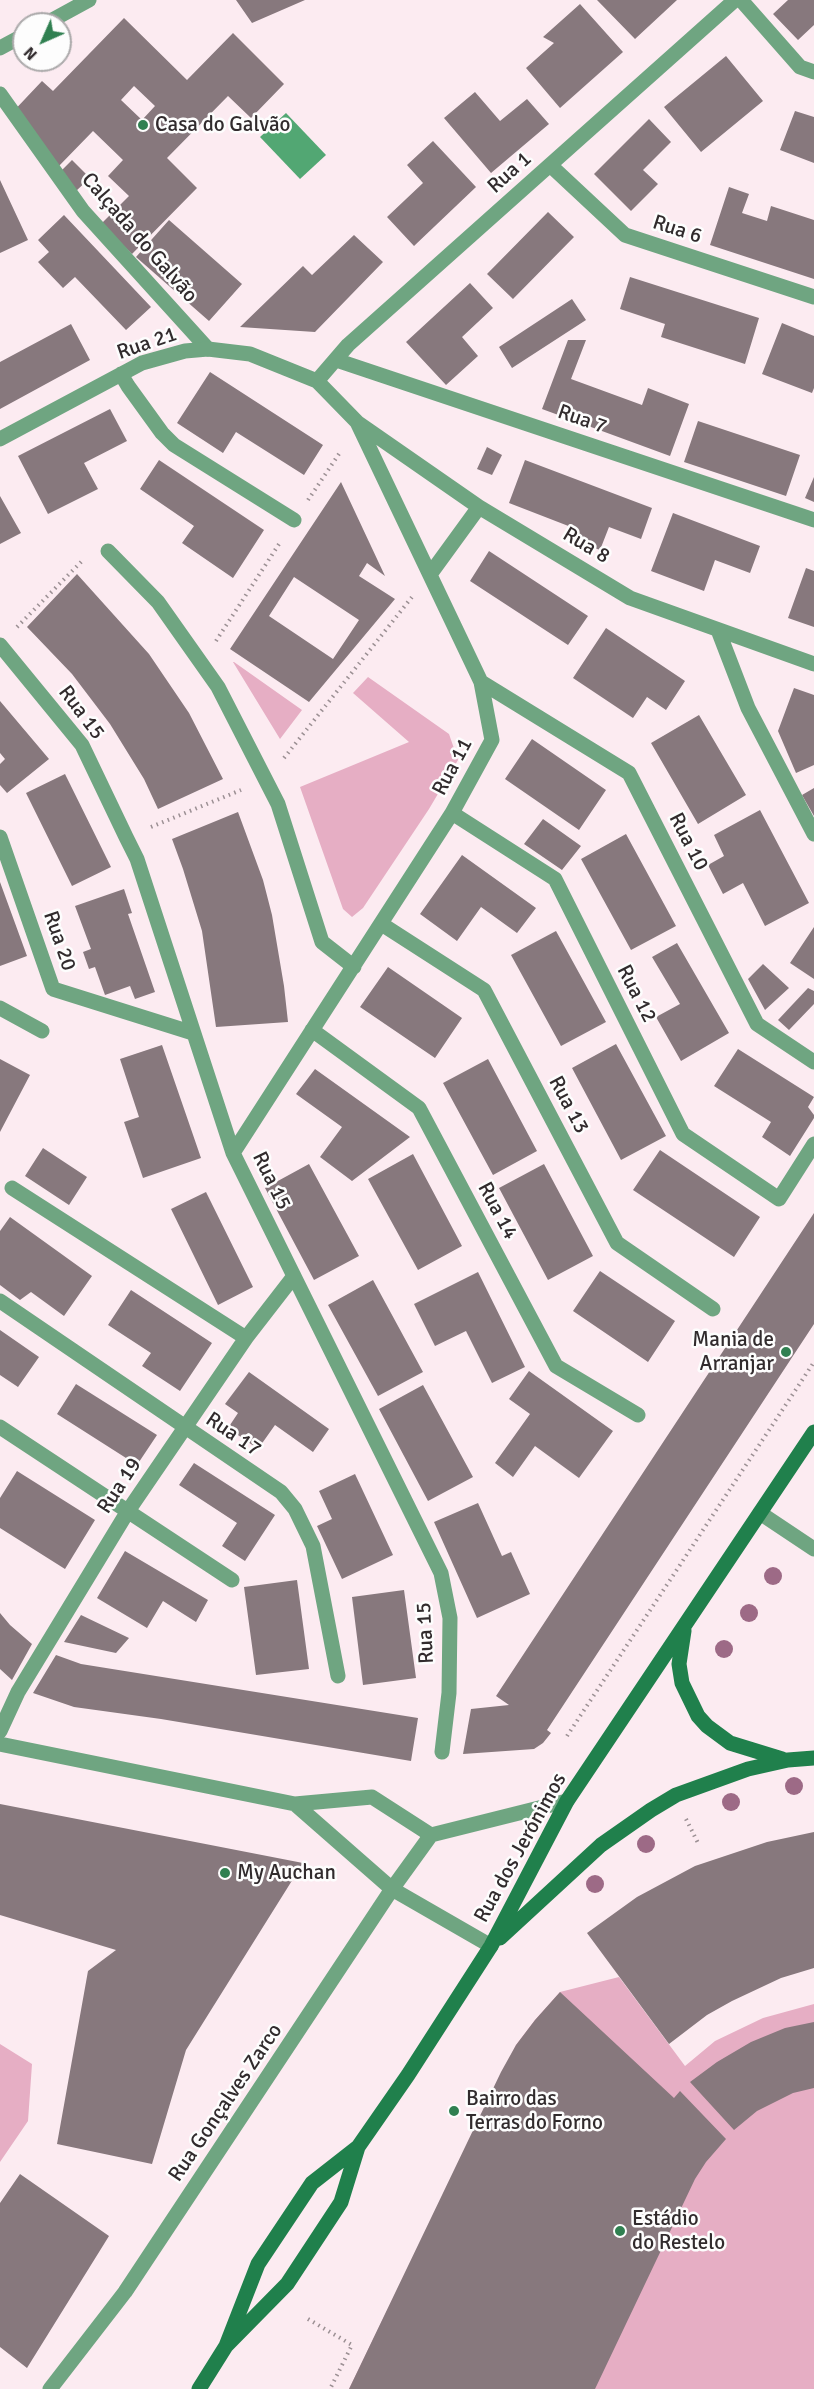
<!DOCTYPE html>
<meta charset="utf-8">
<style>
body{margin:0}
#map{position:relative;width:814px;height:2389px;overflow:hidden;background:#fcebf1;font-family:Signika,sans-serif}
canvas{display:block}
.north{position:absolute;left:12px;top:12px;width:60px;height:60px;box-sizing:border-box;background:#fdfdfd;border:2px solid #aba9aa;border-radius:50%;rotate:225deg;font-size:16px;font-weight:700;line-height:24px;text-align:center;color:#312b2d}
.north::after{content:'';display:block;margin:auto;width:21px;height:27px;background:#308051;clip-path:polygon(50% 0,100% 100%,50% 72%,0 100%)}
</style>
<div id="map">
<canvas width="814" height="2389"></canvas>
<div class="north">N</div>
</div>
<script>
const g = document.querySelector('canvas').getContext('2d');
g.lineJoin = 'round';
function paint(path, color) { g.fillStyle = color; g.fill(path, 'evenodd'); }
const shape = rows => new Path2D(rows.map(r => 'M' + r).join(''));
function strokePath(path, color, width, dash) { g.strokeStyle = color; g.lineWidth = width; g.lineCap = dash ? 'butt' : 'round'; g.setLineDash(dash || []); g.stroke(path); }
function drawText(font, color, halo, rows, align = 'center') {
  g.font = font + ' Signika,sans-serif'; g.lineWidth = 5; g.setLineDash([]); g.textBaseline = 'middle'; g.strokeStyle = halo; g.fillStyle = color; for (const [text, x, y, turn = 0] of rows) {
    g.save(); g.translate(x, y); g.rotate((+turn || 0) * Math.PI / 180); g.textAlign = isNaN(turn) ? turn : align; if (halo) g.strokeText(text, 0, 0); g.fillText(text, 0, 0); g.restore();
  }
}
paint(shape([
 [234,662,302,710,280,739,233,662],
 [368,677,449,734,458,760,429,809,363,908,352,917,343,909,300,787,409,742,353,693],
 [619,1977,685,2066,715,2041,763,2018,814,2004,814,2389,349,2389,516,2045,535,2020,560,1992],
 [0,2044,32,2064,28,2121,0,2162]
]), '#e6aec4');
paint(shape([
 [286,113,326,155,300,179,260,137]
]), '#52a773');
paint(shape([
 [236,0,305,0,252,23],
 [597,0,677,0,635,39],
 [788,0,814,0,814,25,798,40,773,14],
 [580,4,623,52,560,108,526,68,554,43,543,37],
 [124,18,187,80,233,33,284,84,251,118,228,96,167,158,197,188,132,254,101,224,129,196,108,176,123,160,93,131,58,167,8,117,42,81,53,91],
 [134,86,155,106,142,120,121,100],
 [726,56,763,101,701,152,664,107],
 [475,92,500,121,527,99,549,124,491,173,444,118],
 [795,111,814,117,814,163,780,150],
 [649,119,671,142,643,170,658,184,631,211,594,174],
 [433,141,476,187,414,246,387,217,423,183,407,165],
 [72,160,90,178,76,191,58,174],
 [0,180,28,240,0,253],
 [729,187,749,194,742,213,767,221,771,206,814,220,814,279,710,245],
 [548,212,574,237,513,299,487,274],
 [64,215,151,307,126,330,75,277,63,288,38,262,49,252,38,240],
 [169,220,242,284,209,321,136,257],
 [354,235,383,262,315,332,240,327,303,266,312,275],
 [630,277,759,318,745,364,661,337,665,324,620,309],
 [470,283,493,308,462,337,478,356,446,385,406,342],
 [572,299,586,320,512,368,499,347],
 [782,323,814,336,814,388,812,393,762,374],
 [71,324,90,360,0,409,0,362],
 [568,340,586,340,571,379,642,405,648,388,689,404,670,456,542,409],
 [210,372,323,445,304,475,236,432,223,453,177,423],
 [110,409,127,441,84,463,98,489,48,514,18,456],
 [698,421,800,455,786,496,684,462],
 [487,447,502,455,492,475,477,469],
 [159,460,264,530,233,578,182,543,194,526,140,489],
 [525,460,652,508,641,539,609,527,600,550,567,538,571,527,509,503],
 [814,477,814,502,805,498],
 [341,482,385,576,367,563,359,576,395,599,309,702,230,649],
 [294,577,359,620,333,659,269,616],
 [0,496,21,533,0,544],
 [673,513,760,546,750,573,715,560,704,591,651,571],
 [489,551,588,616,568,645,470,581],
 [806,568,814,571,814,627,788,618],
 [77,574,149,654,189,713,223,779,158,809,144,779,110,724,72,674,27,627],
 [606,628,685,681,666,710,647,697,633,718,573,678],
 [794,688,814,695,814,765,796,773,778,731],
 [0,701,49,759,7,793,0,785,0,764,5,759,0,753],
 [699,715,746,795,698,824,651,743],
 [532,739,606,790,579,830,505,779],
 [65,774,111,867,72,886,26,793],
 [814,788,814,816,802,795],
 [760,810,809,903,765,926,743,883,723,894,708,865,724,856,714,835],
 [238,812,263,880,272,915,284,986,288,1022,216,1027,202,931,183,869,172,839],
 [543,819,581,846,562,870,524,844],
 [626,834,676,926,631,950,581,859],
 [462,855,536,908,517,933,481,907,457,941,420,914],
 [0,882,27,956,0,966],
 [124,889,132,913,128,914,155,992,135,999,130,986,105,995,95,967,89,969,83,952,91,949,75,906],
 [814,927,814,979,790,963],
 [556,931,606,1022,561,1046,511,955],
 [677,943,729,1033,681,1061,656,1017,680,1004,652,957],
 [763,964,789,988,765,1010,748,979],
 [388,967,462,1018,435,1058,360,1007],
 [808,988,814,991,814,1004,789,1030,778,1020],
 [616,1044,666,1136,621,1160,572,1068],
 [162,1045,201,1158,143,1178,124,1122,139,1117,120,1059],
 [738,1049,814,1097,808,1107,814,1115,814,1118,790,1156,762,1137,771,1122,714,1086],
 [0,1059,30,1075,0,1132],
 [488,1059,537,1151,493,1175,443,1083],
 [315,1069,410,1137,352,1181,320,1157,342,1127,296,1094],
 [43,1148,87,1177,69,1205,25,1176],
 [660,1150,760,1217,734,1257,633,1190],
 [413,1154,462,1246,418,1270,368,1179],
 [309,1164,359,1256,314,1280,265,1188],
 [544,1164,593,1256,548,1280,499,1188],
 [206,1192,253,1287,218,1305,171,1209],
 [814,1213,814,1324,547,1730,551,1733,543,1743,534,1749,463,1754,471,1709,509,1705,496,1696],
 [10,1217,92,1276,64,1316,31,1292,20,1300,0,1285,0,1231],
 [600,1271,675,1321,648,1362,573,1311],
 [478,1272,525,1367,492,1383,466,1331,435,1346,414,1304],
 [373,1280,423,1372,378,1396,328,1305],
 [131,1290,212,1343,180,1391,142,1366,151,1353,108,1325],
 [0,1330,39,1357,18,1387,0,1375],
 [529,1371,613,1431,579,1478,535,1446,513,1477,495,1463,530,1414,509,1399],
 [249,1372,329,1429,313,1452,275,1425,258,1449,228,1428,238,1413,225,1404],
 [76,1384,157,1435,137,1465,57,1414],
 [423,1385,473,1477,428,1501,379,1409],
 [194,1463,275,1515,245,1561,222,1546,237,1523,179,1485],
 [17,1471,95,1520,65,1569,0,1528,0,1498],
 [355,1474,393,1555,342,1579,317,1526,332,1519,319,1491],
 [478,1503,502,1556,511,1552,530,1594,477,1618,434,1522],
 [125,1551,208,1600,196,1622,163,1601,147,1628,97,1598],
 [297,1580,309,1669,256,1675,244,1587],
 [404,1590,416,1678,363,1685,352,1597],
 [0,1613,10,1625,32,1644,12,1680,0,1669],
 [81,1615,129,1638,116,1653,64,1642],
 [56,1655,81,1664,418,1718,411,1761,161,1719,74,1707,33,1693],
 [0,1804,303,1863,186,2050,152,2164,57,2144,88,1971,116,1950,0,1915],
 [814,1832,814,1968,781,1978,732,2001,707,2015,669,2044,587,1933,637,1897,695,1866,767,1842],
 [560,1992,674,2098,680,2091,726,2139,706,2162,695,2179,595,2389,349,2389,501,2072,516,2045,535,2020],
 [814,2022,814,2088,793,2093,757,2111,734,2130,690,2082,717,2062,751,2042,785,2028],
 [20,2174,109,2236,27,2368,0,2347,0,2203]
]), '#87787d');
strokePath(shape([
 [308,500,341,451],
 [17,627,83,560],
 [216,641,281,541],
 [284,758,412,597],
 [151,827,241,790],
 [567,1736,814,1362],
 [686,1819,699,1845],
 [308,2319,352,2345,330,2389]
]), '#9c9094', 4, [1.5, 4.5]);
strokePath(shape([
 [0,94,83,211,208,349],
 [0,1008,42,1031],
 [760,1513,814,1549]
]), '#6fa581', 15);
strokePath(shape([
 [741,0,800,67,814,72],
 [45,24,89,0],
 [0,48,24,35],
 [550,165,625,235,814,297],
 [336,360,814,520],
 [121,374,128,386,162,433,174,445,294,520],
 [317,381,348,345,735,0],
 [358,423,479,507,630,598,814,664],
 [0,439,142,363,185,351,208,349,250,354,317,381,357,422,481,682,492,740,452,813,233,1153],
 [108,551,158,602,218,687,278,804,322,942,354,967],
 [431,573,479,507],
 [718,630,748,708,814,834],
 [0,645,82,745,126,837,137,859,233,1153,441,1573,450,1618,449,1693,442,1752],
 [481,682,629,773,757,1024,814,1062],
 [452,813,555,879,683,1134,779,1199,814,1144],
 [0,837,53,989,193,1033],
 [383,925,484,990,617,1243,713,1309],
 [312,1030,419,1108,556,1366,638,1415],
 [12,1188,246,1338],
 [0,1301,281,1492,295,1509,313,1546,338,1676],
 [0,1427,232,1580],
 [0,1731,18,1692,128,1511,246,1338,294,1276],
 [0,1744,295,1804,372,1797,431,1835,567,1801],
 [295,1804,392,1889,491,1946],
 [50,2389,125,2292,392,1889,431,1835]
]), '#6fa581', 15);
strokePath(shape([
 [684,1631,679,1664,682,1683,698,1716,707,1726,730,1743,782,1759],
 [500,1938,601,1845,651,1810,676,1795,748,1769,788,1760,814,1758],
 [226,2346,287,2284,341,2202,358,2147,408,2075,491,1946,567,1801,814,1432],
 [199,2389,226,2346,258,2264,312,2183,358,2147]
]), '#20804c', 15);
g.fillStyle = '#9d6a86';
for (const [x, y] of [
 [773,1576],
 [749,1613],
 [724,1649],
 [794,1786],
 [731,1802],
 [646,1844],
 [595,1884]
]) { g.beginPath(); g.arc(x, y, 9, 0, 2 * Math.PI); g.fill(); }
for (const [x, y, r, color] of [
 [143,125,6,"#308051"],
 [786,1352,6,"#308051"],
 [225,1873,6,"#308051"],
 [454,2111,6,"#308051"],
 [620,2231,6,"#308051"]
]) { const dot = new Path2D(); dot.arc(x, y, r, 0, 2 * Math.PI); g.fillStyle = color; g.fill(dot); strokePath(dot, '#fdfdfd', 2); }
drawText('21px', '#312b2d', '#fdfdfd', [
 ["Casa do Galvão",155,125],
 ["Mania de",774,1340,"right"],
 ["Arranjar",774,1364,"right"],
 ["My Auchan",237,1873],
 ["Bairro das",466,2099],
 ["Terras do Forno",466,2123],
 ["Estádio",632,2219],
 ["do Restelo",632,2243]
], 'left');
drawText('21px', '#312b2d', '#fdfdfd', [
 ["Rua 1",510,173,-42],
 ["Rua 6",677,230,18],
 ["Calçada do Galvão",139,238,49],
 ["Rua 21",147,344,-19],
 ["Rua 7",582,420,19],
 ["Rua 8",586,546,31],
 ["Rua 15",81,713,53],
 ["Rua 11",453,767,-62],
 ["Rua 10",688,842,63],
 ["Rua 20",59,941,71],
 ["Rua 12",636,994,63],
 ["Rua 13",568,1105,62],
 ["Rua 15",271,1181,64],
 ["Rua 14",497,1211,62],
 ["Rua 17",233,1435,34],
 ["Rua 19",120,1486,-57],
 ["Rua 15",426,1633,-93],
 ["Rua dos Jerónimos",521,1848,-61],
 ["Rua Gonçalves Zarco",226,2103,-56]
]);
</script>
